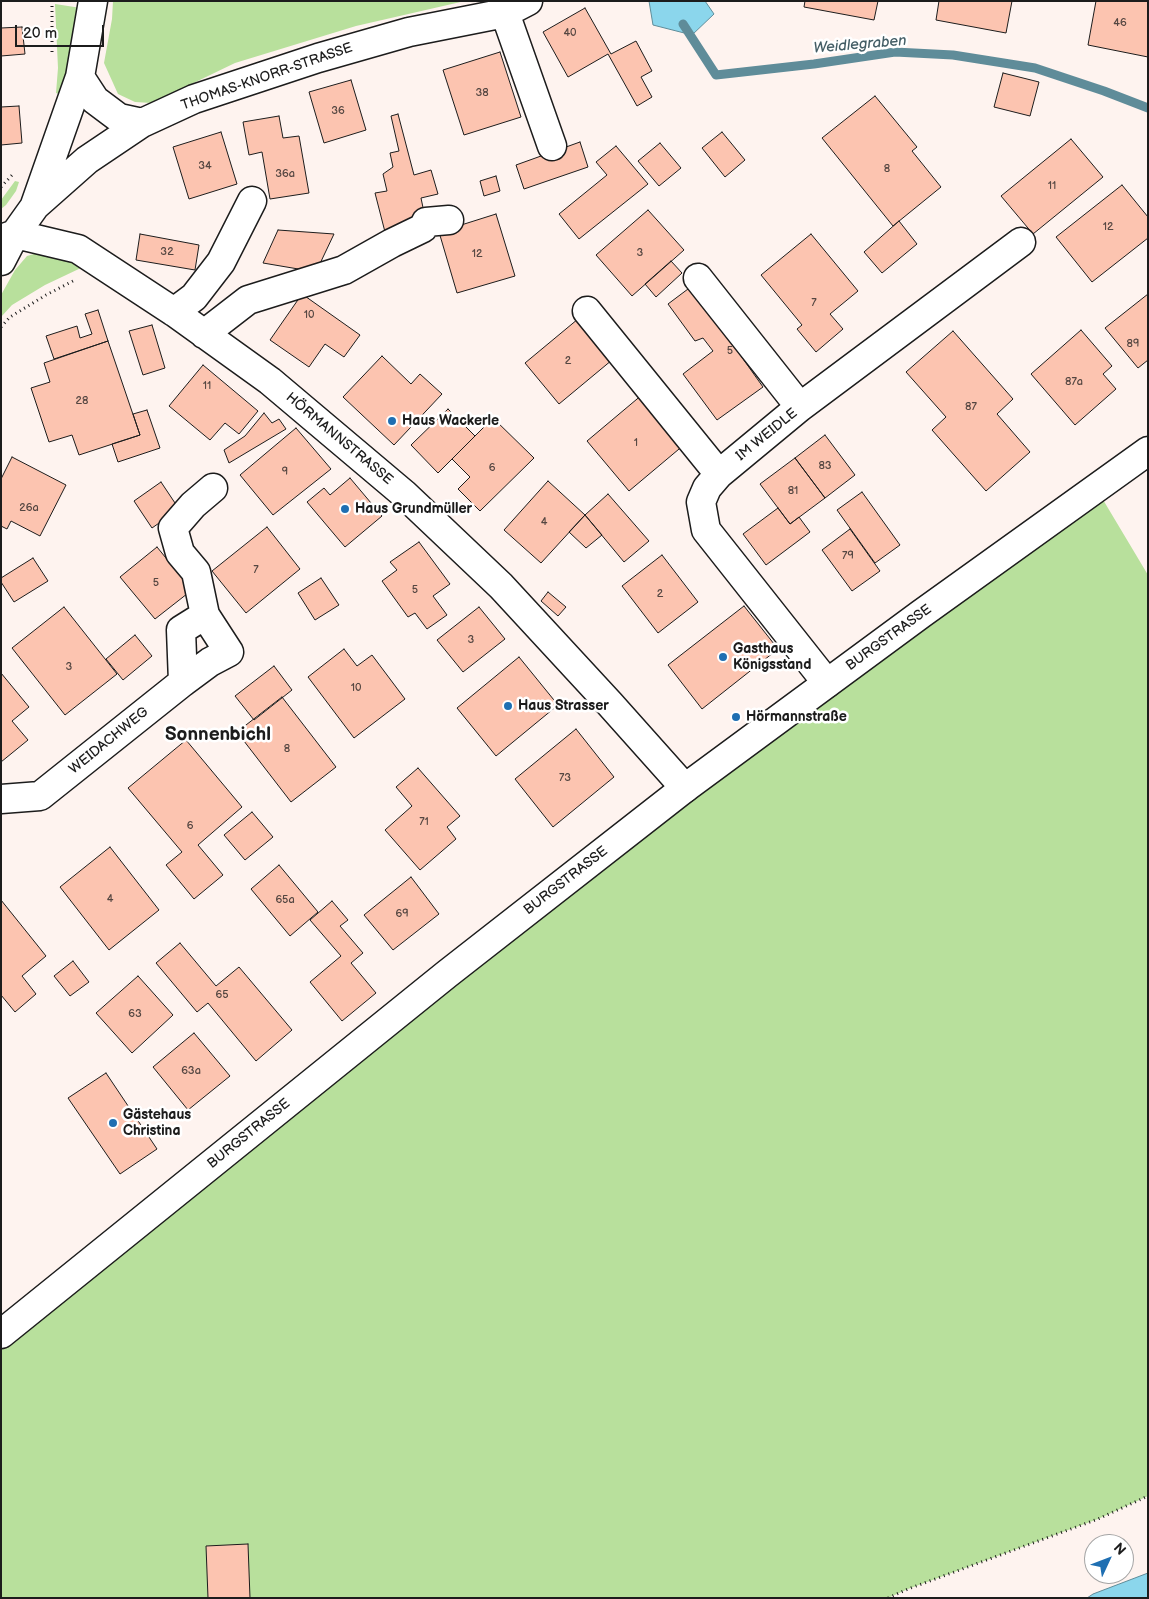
<!DOCTYPE html>
<meta charset="utf-8">
<style>
body{margin:0}
#map{position:relative;width:1149px;height:1599px;overflow:hidden;background:#fef3ef;font-family:"Balsamiq Sans",sans-serif}
canvas{display:block}
.frame{position:absolute;inset:0;border:2px solid #1c1c1c;pointer-events:none}
.north{position:absolute;left:1084px;top:1534px;width:50px;height:50px;box-sizing:border-box;background:#fff;border:1px solid #a4a4a4;border-radius:50%;rotate:47deg;font-size:14px;font-weight:700;line-height:20px;text-align:center;color:#1c1c1c}
.north::after{content:'';display:block;margin:auto;width:18px;height:22px;background:#1f6fb2;clip-path:polygon(50% 0,100% 100%,50% 72%,0 100%)}
.scale{position:absolute;left:15px;top:25px;width:89px;height:22px;box-sizing:border-box;border:2px solid #1c1c1c;border-top:0;padding-left:6px;font-size:15px;line-height:18px;white-space:nowrap;color:#1c1c1c;-webkit-text-stroke:4px #fff;paint-order:stroke}
</style>
<div id="map">
<canvas width="1149" height="1599"></canvas>
<div class="frame"></div>
<div class="north">N</div>
<div class="scale">20 m</div>
</div>
<script>
const g = document.querySelector('canvas').getContext('2d');
g.lineJoin = 'round';
function paint(path, color) { g.fillStyle = color; g.fill(path, 'evenodd'); }
const shape = rows => new Path2D(rows.map(r => 'M' + r).join(''));
function strokePath(path, color, width, dash) { g.strokeStyle = color; g.lineWidth = width; g.lineCap = dash ? 'butt' : 'round'; g.setLineDash(dash || []); g.stroke(path); }
function drawText(font, color, halo, rows, align = 'center') {
  g.font = font + ' "Balsamiq Sans",sans-serif'; g.lineWidth = 5; g.setLineDash([]); g.textBaseline = 'middle'; g.strokeStyle = halo; g.fillStyle = color; for (const [text, x, y, turn = 0] of rows) {
    g.save(); g.translate(x, y); g.rotate((+turn || 0) * Math.PI / 180); g.textAlign = isNaN(turn) ? turn : align; if (halo) g.strokeText(text, 0, 0); g.fillText(text, 0, 0); g.restore();
  }
}
paint(shape([
 [113,1,465,1,356,26,235,63,152,103,135,102,118,94,104,63,112,19],
 [55,4,81,8,71,61,59,94,56,93,58,68],
 [15,181,19,182,16,191,6,205,1,209,1,200],
 [41,252,54,252,83,267,45,285,12,305,1,317,1,295,15,270,27,256],
 [1096,488,1148,575,1148,1496,1098,1519,908,1589,888,1598,1,1598,1,1334,447,974]
]), '#b8e09c');
const water = shape([
 [649,1,705,1,714,14,692,35,653,25,649,1],
 [1148,1573,1148,1598,1087,1598,1093,1594,1148,1573]
]);
paint(water, '#8bd6ec');
strokePath(water, '#5f8c99', 1);
strokePath(shape([
 [683,24,716,75,814,64,895,52,953,55,1035,68,1104,91,1148,108]
]), '#5f8c99', 9);
const building = shape([
 [805,1,878,1,874,20,804,7,805,1],
 [939,1,1012,1,1006,33,936,20,939,1],
 [1096,1,1148,1,1148,57,1088,45,1096,1],
 [585,8,611,54,636,41,652,71,641,77,652,97,637,106,608,54,568,77,543,32,585,8],
 [22,27,25,54,1,56,1,28,22,27],
 [500,52,521,117,464,135,443,70,500,52],
 [1003,73,1039,82,1030,116,994,107,1003,73],
 [351,80,366,130,324,143,309,92,351,80],
 [875,96,917,147,912,151,941,187,893,226,822,138,875,96],
 [19,106,22,143,1,145,1,107,19,106],
 [398,114,414,175,431,170,438,194,421,198,426,222,385,232,375,193,387,191,383,174,393,167,390,153,399,151,391,116,398,114],
 [279,116,283,138,299,136,309,193,270,199,262,152,249,155,243,122,279,116],
 [221,132,237,184,189,199,173,147,221,132],
 [722,132,745,160,725,177,702,148,722,132],
 [1071,139,1103,177,1033,234,1001,196,1071,139],
 [580,142,588,167,524,189,516,165,580,142],
 [660,143,681,168,659,186,638,161,660,143],
 [616,146,648,184,579,239,559,214,607,175,596,162,616,146],
 [496,176,500,191,484,196,480,181,496,176],
 [1122,185,1148,217,1148,238,1092,282,1056,237,1122,185],
 [648,210,684,250,632,296,596,255,648,210],
 [496,214,515,276,457,293,439,232,496,214],
 [899,221,917,244,882,273,864,252,899,221],
 [278,230,334,234,316,272,263,263,278,230],
 [140,234,199,245,195,270,136,260,140,234],
 [811,234,858,291,830,314,843,329,816,352,797,329,802,325,761,275,811,234],
 [671,261,682,273,656,297,645,284,671,261],
 [696,283,747,352,741,356,763,387,717,420,683,374,713,351,703,338,695,341,668,304,696,283],
 [302,294,360,335,344,357,325,344,309,367,270,340,302,294],
 [1148,294,1148,360,1138,368,1105,328,1148,294],
 [98,310,108,341,54,359,46,336,77,326,80,338,92,334,85,314,98,310],
 [578,319,612,360,559,404,525,363,578,319],
 [152,325,165,368,143,375,129,331,152,325],
 [1081,330,1112,366,1103,374,1116,389,1075,425,1031,374,1081,330],
 [953,331,1013,399,997,414,1030,452,986,491,932,430,946,417,906,372,953,331],
 [108,341,140,435,79,455,72,435,49,442,31,388,50,382,44,363,108,341],
 [382,356,411,384,420,374,442,394,394,445,343,397,382,356],
 [203,365,258,411,239,434,225,423,210,440,169,406,203,365],
 [643,394,685,444,629,491,587,441,643,394],
 [448,409,475,436,438,473,411,445,448,409],
 [147,410,160,448,118,462,112,444,140,435,133,414,147,410],
 [264,413,272,423,279,419,286,429,229,463,224,450,245,436,264,413],
 [493,418,534,458,480,511,458,489,470,477,452,459,493,418],
 [296,428,331,469,273,515,240,475,296,428],
 [825,435,855,475,825,498,795,458,825,435],
 [12,457,66,485,40,536,11,521,7,529,1,526,1,479,12,457],
 [795,458,825,498,790,524,760,484,795,458],
 [350,478,382,516,345,547,307,502,324,488,330,495,350,478],
 [548,481,585,515,541,563,504,530,548,481],
 [161,482,179,509,152,528,134,501,161,482],
 [862,492,900,545,875,563,837,510,862,492],
 [608,494,649,541,624,562,585,515,608,494],
 [778,508,790,524,799,517,810,532,766,565,743,534,778,508],
 [585,515,602,535,586,548,569,532,585,515],
 [267,527,300,569,246,613,212,571,267,527],
 [850,529,880,571,852,591,822,550,850,529],
 [419,542,450,584,433,596,447,615,427,629,415,613,408,617,382,581,397,570,390,562,419,542],
 [157,547,192,590,155,619,120,577,157,547],
 [662,555,698,602,658,633,622,586,662,555],
 [33,558,48,581,14,602,1,582,1,578,33,558],
 [321,578,339,605,315,620,298,593,321,578],
 [548,592,566,607,558,616,541,601,548,592],
 [744,606,778,649,702,709,668,665,744,606],
 [64,607,117,674,65,715,12,648,64,607],
 [479,607,505,639,463,672,437,640,479,607],
 [135,635,152,656,123,680,106,659,135,635],
 [344,649,357,666,372,655,405,699,354,738,308,677,344,649],
 [519,657,558,705,496,756,457,708,519,657],
 [274,666,292,690,254,720,235,696,274,666],
 [1,673,29,707,12,721,28,740,1,762,1,673],
 [282,697,336,767,291,802,237,732,282,697],
 [576,729,614,777,553,827,515,779,576,729],
 [186,740,242,807,198,845,223,875,194,899,166,865,182,852,128,788,186,740],
 [418,768,460,816,447,827,456,839,420,870,385,830,412,806,396,787,418,768],
 [252,812,273,837,245,860,224,835,252,812],
 [110,847,159,910,109,950,60,887,110,847],
 [279,865,318,912,290,936,251,889,279,865],
 [411,877,439,914,393,950,364,915,411,877],
 [1,900,46,956,22,976,36,994,15,1012,1,995,1,900],
 [332,901,348,920,340,926,363,953,351,963,376,993,342,1021,310,982,341,956,310,920,332,901],
 [180,943,216,986,239,967,292,1030,256,1061,208,1003,197,1012,156,963,180,943],
 [73,961,89,982,70,996,54,976,73,961],
 [138,976,173,1015,132,1053,96,1013,138,976],
 [194,1033,230,1076,188,1110,153,1067,194,1033],
 [106,1073,157,1149,120,1174,68,1098,106,1073],
 [248,1544,250,1598,208,1598,206,1546,248,1544]
]);
paint(building, '#fcc4b0');
strokePath(building, '#1c1c1c', 1);
const minor = shape([
 [505,13,552,146],
 [80,77,95,100,119,118,142,123],
 [35,205,80,77,93,1],
 [1,239,15,234,78,249,174,312,270,381,404,494,501,586,610,704,685,788],
 [1,261,15,234,35,206,87,160,142,123,194,99,318,58,409,32,505,13,528,1],
 [698,278,800,407],
 [587,311,719,474],
 [174,312,194,297,221,262,252,201],
 [204,334,248,300,344,270,392,243,423,228,426,222,449,220],
 [205,615,196,572,180,553,173,528,193,505,213,488],
 [827,683,706,530,701,502,707,488,719,474,800,407,1021,242],
 [1,799,40,796,183,682,210,662,229,652,205,615,181,630,183,682]
]);
const major = shape([
 [1,1334,447,974,685,788,921,614,1148,451]
]);
strokePath(minor, '#1c1c1c', 31);
strokePath(major, '#1c1c1c', 31);
strokePath(shape([
 [52,1,52,56],
 [1,187,14,173],
 [1,327,10,317,46,295,73,281],
 [888,1598,908,1589,1098,1519,1148,1496]
]), '#1c1c1c', 3, [1, 4]);
strokePath(minor, '#fff', 28);
strokePath(major, '#fff', 28);
for (const [x, y, r, color] of [
 [392,421,5,"#1f6fb2"],
 [345,509,5,"#1f6fb2"],
 [723,657,5,"#1f6fb2"],
 [508,706,5,"#1f6fb2"],
 [736,717,5,"#1f6fb2"],
 [113,1123,5,"#1f6fb2"]
]) { const dot = new Path2D(); dot.arc(x, y, r, 0, 2 * Math.PI); g.fillStyle = color; g.fill(dot); strokePath(dot, '#fff', 2); }
drawText('11px', '#544641', null, [
 ["46",1120,23],
 ["40",570,33],
 ["38",482,93],
 ["36",338,111],
 ["34",205,166],
 ["8",887,169],
 ["36a",285,174],
 ["11",1052,186],
 ["12",1108,227],
 ["32",167,252],
 ["3",640,253],
 ["12",477,254],
 ["7",814,303],
 ["10",309,315],
 ["89",1133,344],
 ["5",730,351],
 ["2",568,361],
 ["87a",1074,382],
 ["11",207,386],
 ["28",82,401],
 ["87",971,407],
 ["1",636,443],
 ["83",825,466],
 ["6",492,468],
 ["9",285,472],
 ["81",793,491],
 ["26a",29,508],
 ["4",544,522],
 ["79",848,556],
 ["7",256,570],
 ["5",156,583],
 ["5",415,590],
 ["2",660,594],
 ["3",471,640],
 ["3",69,667],
 ["10",356,688],
 ["8",287,749],
 ["73",565,778],
 ["71",424,822],
 ["6",190,826],
 ["4",110,899],
 ["65a",285,900],
 ["69",402,914],
 ["65",222,995],
 ["63",135,1014],
 ["63a",191,1071]
]);
drawText('14px', '#1c1c1c', '#fff', [
 ["THOMAS-KNORR-STRASSE",267,77,-19],
 ["IM WEIDLE",767,435,-39],
 ["HÖRMANNSTRASSE",339,439,40],
 ["BURGSTRASSE",889,638,-36],
 ["WEIDACHWEG",109,741,-39],
 ["BURGSTRASSE",566,881,-38],
 ["BURGSTRASSE",249,1134,-39]
]);
drawText('bold 14px', '#1c1c1c', '#fff', [
 ["Haus Wackerle",402,421],
 ["Haus Grundmüller",355,509],
 ["Gasthaus",733,649],
 ["Königsstand",733,665],
 ["Haus Strasser",518,706],
 ["Hörmannstraße",746,717],
 ["Gästehaus",123,1115],
 ["Christina",123,1131]
], 'left');
drawText('italic 15px', '#435d65', '#fff', [
 ["Weidlegraben",860,45,-5]
]);
drawText('bold 19px', '#1c1c1c', '#fff', [
 ["Sonnenbichl",218,735]
]);
</script>
